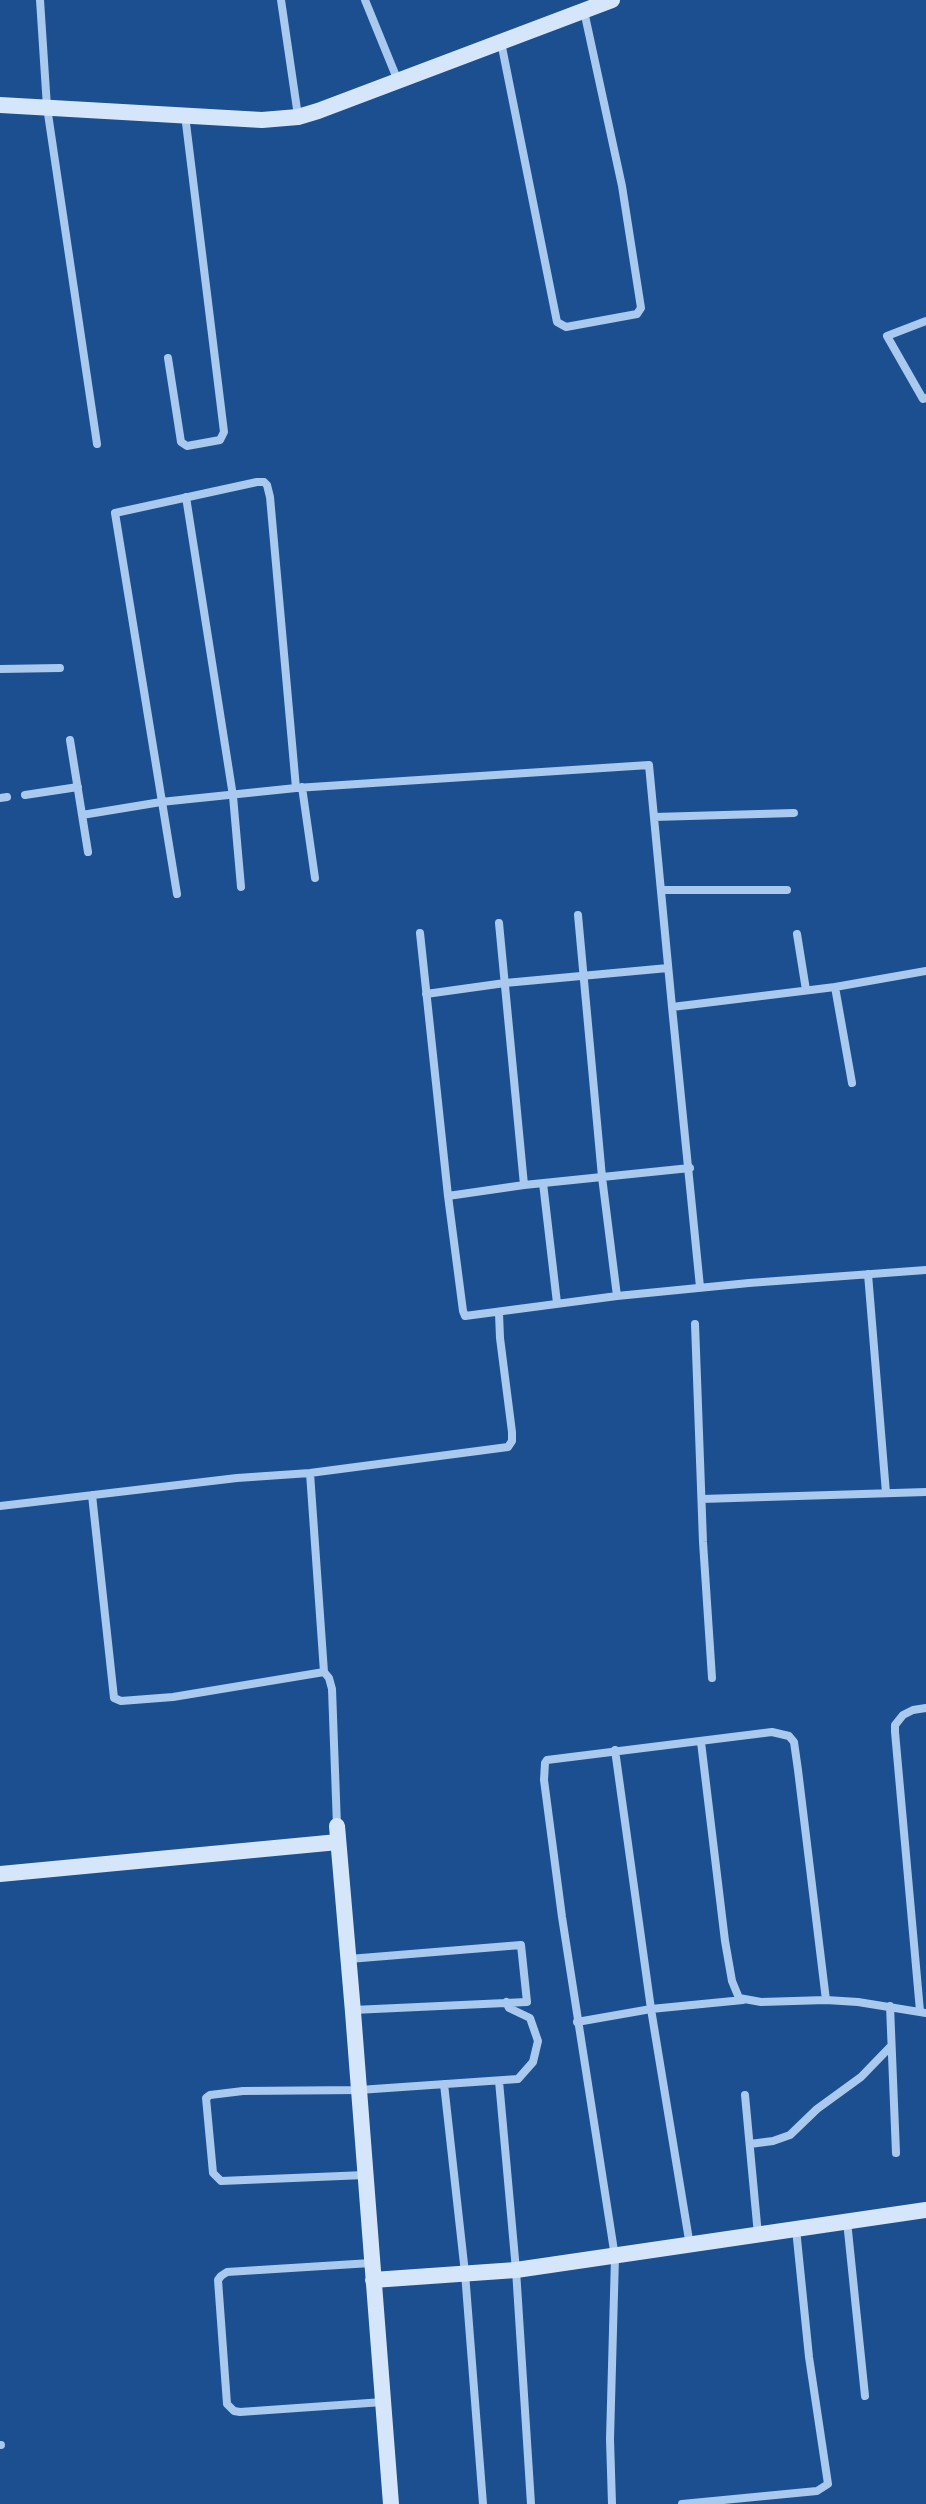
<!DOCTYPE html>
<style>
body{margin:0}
canvas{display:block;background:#1b4f8f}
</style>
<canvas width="926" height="2504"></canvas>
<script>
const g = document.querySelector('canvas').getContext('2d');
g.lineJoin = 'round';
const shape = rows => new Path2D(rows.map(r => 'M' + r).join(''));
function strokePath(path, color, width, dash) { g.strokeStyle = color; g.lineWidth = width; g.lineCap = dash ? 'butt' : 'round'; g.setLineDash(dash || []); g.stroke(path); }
strokePath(shape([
 [40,0,47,107,97,444],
 [281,0,298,116],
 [365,0,398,81],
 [501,42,557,322,566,327,637,314,641,308,622,186,584,11],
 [926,321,887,336,923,399,926,398],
 [168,358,181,442,187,446,220,440,224,432,185,115],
 [186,497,233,796,241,887],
 [0,669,60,668],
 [70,740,88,852],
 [302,787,315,878],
 [25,795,78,787],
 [0,798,7,797],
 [82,815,161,802,296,788,649,765,672,1007,835,987,926,971],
 [654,817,794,813],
 [662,890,787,890],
 [177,894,115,513,257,482,264,482,267,485,270,497,296,788],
 [578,915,602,1177,617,1296],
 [499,923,524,1185],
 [420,933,448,1196,463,1311,465,1316,617,1296,749,1283,926,1270],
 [797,934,806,990],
 [835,987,852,1083],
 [426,994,505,983,668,968],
 [672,1007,700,1287],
 [543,1183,557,1303],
 [448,1196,524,1185,690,1168],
 [868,1274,886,1493],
 [695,1324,703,1542,712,1678],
 [310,1473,324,1672,329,1678,332,1689,337,1826],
 [92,1495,114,1698,121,1701,173,1697,324,1672],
 [702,1499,926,1492],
 [0,1506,237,1478,310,1473,508,1447,512,1441,512,1432,500,1338,499,1313],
 [701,1742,725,1941,732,1981,739,1998,761,2002,826,2000,858,2002,926,2013],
 [615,1750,651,2009,690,2246],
 [349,1959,521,1945,527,2002,353,2010],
 [890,2006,896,2153],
 [920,2011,895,1732,895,1725,903,1715,913,1710,926,1708],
 [577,2022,651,2009,743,2000],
 [499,2081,516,2270,531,2504],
 [444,2084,465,2273,483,2504],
 [745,2095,758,2235],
 [750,2144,773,2141,790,2135,817,2109,861,2077,891,2046],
 [365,2175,221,2181,213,2173,206,2098,210,2095,243,2091,359,2090,518,2079,533,2062,538,2041,530,2018,509,2008,506,2002],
 [847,2221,865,2396],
 [371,2263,227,2272,221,2276,218,2280,227,2404,234,2411,240,2412,383,2402],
 [0,2445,1,2445],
 [612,2504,610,2439,615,2257,562,1917,544,1780,545,1763,547,1760,772,1732,789,1736,794,1742,798,1770,826,2000],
 [682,2504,817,2491,828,2484,809,2357,796,2229]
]), '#a9c9ee', 8);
strokePath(shape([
 [0,105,262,120,298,117,318,111,612,0],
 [337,1826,353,2012,391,2504],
 [0,1874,338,1842],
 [373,2280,516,2270,926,2210]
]), '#d6e6fa', 16);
</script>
